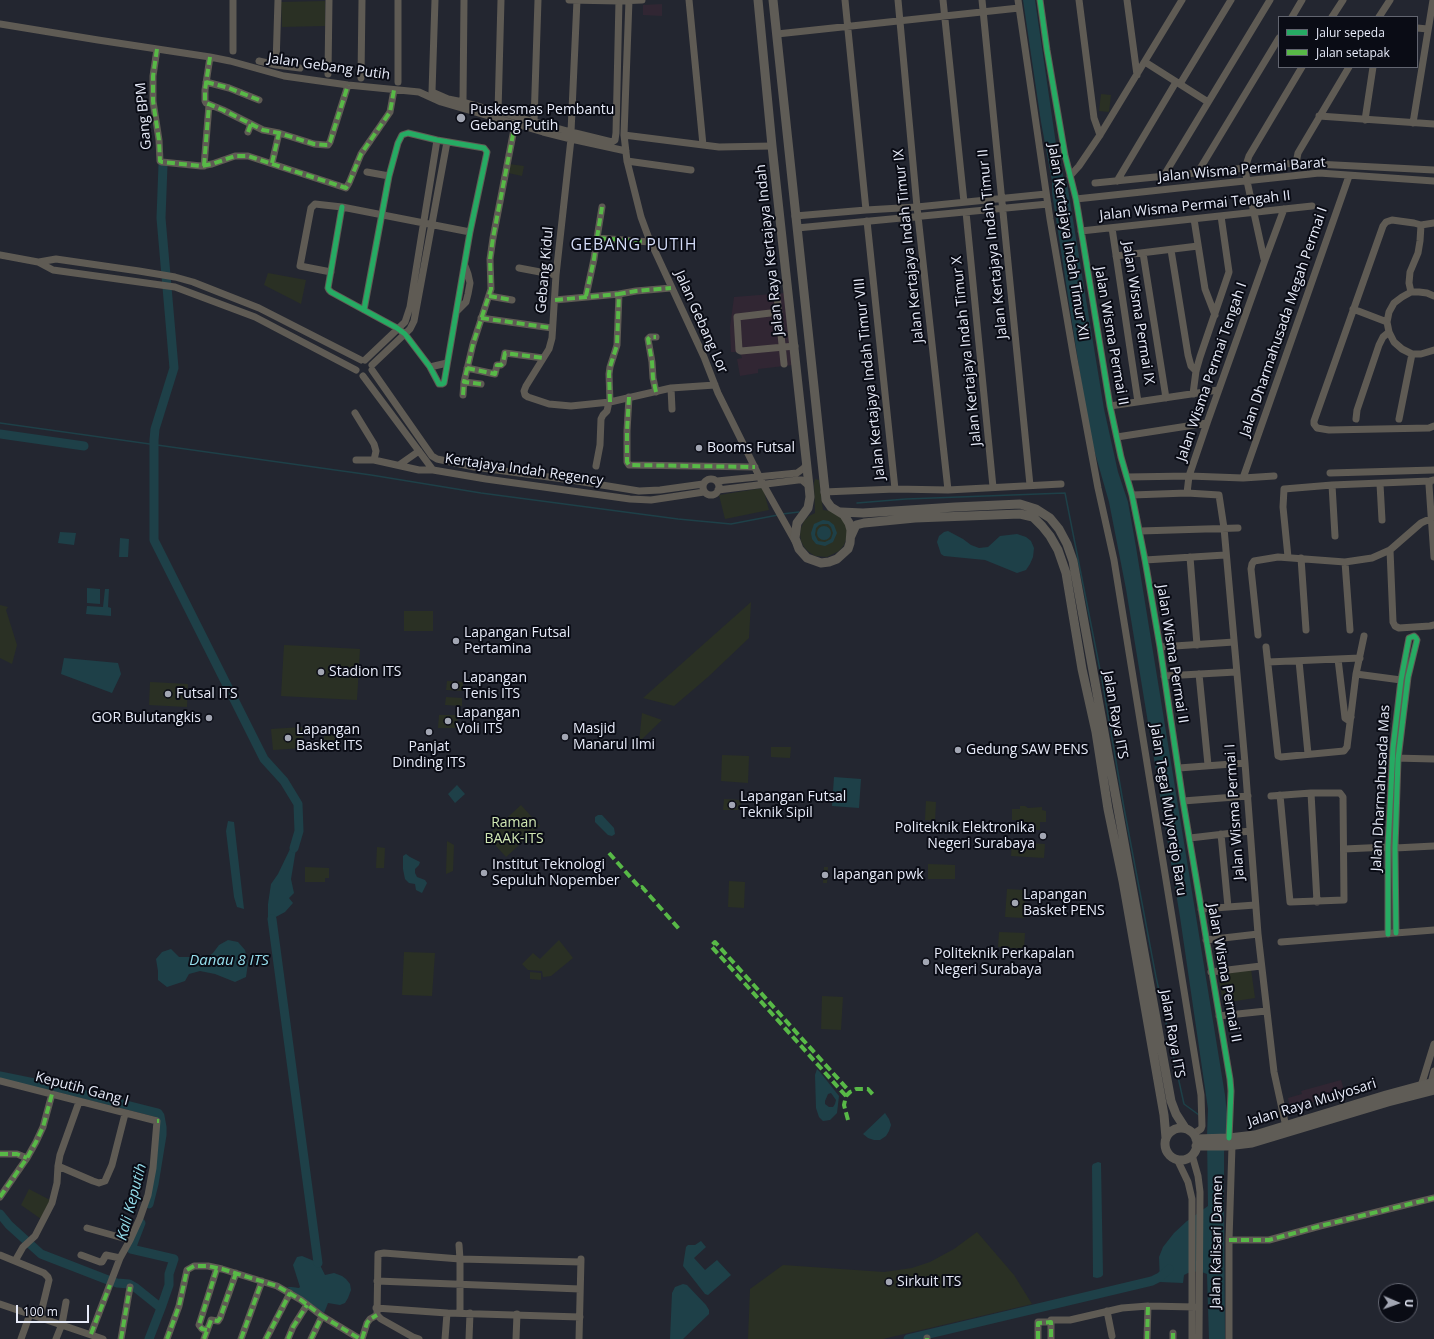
<!DOCTYPE html>
<style>
body{margin:0}
#map{position:relative;width:1434px;height:1339px;overflow:hidden;background:#232630;font-family:"Open Sans",sans-serif}
canvas{display:block}
.legend{position:absolute;left:1278px;top:16px;width:140px;height:52px;box-sizing:border-box;background:#0a0c15;border:1px solid #626570;margin:0;padding:5px 7px;list-style:none;font-size:12px;color:#e7ebf9}
.legend li{display:flex;align-items:center;gap:8px;height:20px}
.legend b{width:20px;border:1px solid #626570}
.north{position:absolute;left:1378px;top:1283px;width:40px;height:40px;box-sizing:border-box;background:#0a0c15;border:1px solid #626570;border-radius:50%;rotate:92deg;font-size:11px;font-weight:700;line-height:16px;text-align:center;color:#e7ebf9}
.north::after{content:'';display:block;margin:auto;width:14px;height:18px;background:#a2a6b3;clip-path:polygon(50% 0,100% 100%,50% 72%,0 100%)}
.scale{position:absolute;left:16px;top:1305px;width:73px;height:18px;box-sizing:border-box;border:2px solid #e7ebf9;border-top:0;padding-left:5px;font-size:12px;line-height:14px;white-space:nowrap;color:#e7ebf9;-webkit-text-stroke:3px #0a0c15;paint-order:stroke}
</style>
<div id="map">
<canvas width="1434" height="1339"></canvas>
<ul class="legend">
<li><b style="height:5px;background:#26ab63"></b>Jalur sepeda</li>
<li><b style="height:5px;background:#58b947"></b>Jalan setapak</li>
</ul>
<div class="north">U</div>
<div class="scale">100 m</div>
</div>
<script>
const g = document.querySelector('canvas').getContext('2d');
g.lineJoin = 'round';
function paint(path, color) { g.fillStyle = color; g.fill(path, 'evenodd'); }
const shape = rows => new Path2D(rows.map(r => 'M' + r).join(''));
function strokePath(path, color, width, dash) { g.strokeStyle = color; g.lineWidth = width; g.lineCap = dash ? 'butt' : 'round'; g.setLineDash(dash || []); g.stroke(path); }
function drawText(font, color, halo, rows, align = 'center') {
  g.font = font + ' "Open Sans",sans-serif'; g.lineWidth = 4; g.setLineDash([]); g.textBaseline = 'middle'; g.strokeStyle = halo; g.fillStyle = color; for (const [text, x, y, turn = 0] of rows) {
    g.save(); g.translate(x, y); g.rotate((+turn || 0) * Math.PI / 180); g.textAlign = isNaN(turn) ? turn : align; if (halo) g.strokeText(text, 0, 0); g.fillText(text, 0, 0); g.restore();
  }
}
paint(shape([
 [662,4,662,16,643,15,643,5],
 [785,293,793,365,758,369,758,373,740,376,737,359,742,358,740,352,731,352,730,327,734,297],
 [1341,1080,1345,1093,1290,1108,1288,1098,1302,1094,1301,1091]
]), '#312633');
paint(shape([
 [325,1,325,26,282,27,281,2],
 [1101,94,1111,95,1109,112,1099,111],
 [509,164,524,166,522,176,508,173],
 [268,273,306,280,301,304,264,285],
 [815,479,819,480,823,510,831,511,838,515,844,520,847,528,847,536,844,545,839,551,827,557,815,556,809,552,804,547,801,541,800,534,801,528,804,521,809,516,815,513,814,483],
 [763,488,769,510,725,519,719,495],
 [751,602,749,638,708,677,674,706,643,698],
 [0,605,8,607,6,610,17,645,12,664,0,658],
 [404,611,433,611,433,631,404,631],
 [284,645,360,649,357,700,281,696],
 [447,681,463,682,463,691,446,690],
 [150,682,188,684,187,707,149,705],
 [446,697,462,698,462,706,445,705],
 [642,713,662,720,639,742],
 [439,715,458,715,457,728,438,728],
 [345,726,346,740,324,741,323,727],
 [302,727,304,748,273,750,271,729],
 [771,747,791,747,790,758,771,757],
 [722,755,749,756,748,783,721,781],
 [724,799,741,800,740,810,723,810],
 [926,801,936,802,935,821,925,820],
 [521,805,540,826,506,857,487,836],
 [1020,806,1025,806,1028,808,1042,807,1042,810,1046,811,1046,822,1040,822,1040,830,1019,829,1019,820,1012,820,1012,809,1020,809],
 [447,841,454,845,453,871,446,874],
 [1012,842,1045,844,1044,858,1011,856],
 [377,847,385,848,384,868,376,868],
 [928,864,955,865,955,879,928,879],
 [305,867,329,868,329,878,325,878,325,882,305,882],
 [824,867,828,867,827,883,823,883],
 [729,881,745,882,744,908,728,907],
 [1007,889,1025,890,1024,918,1005,917],
 [999,932,1025,933,1024,949,998,947],
 [559,940,573,958,551,976,543,977,542,971,528,970,522,964,533,953,540,959],
 [404,952,435,953,432,996,402,995],
 [1251,969,1255,998,1223,1003,1218,974],
 [530,972,541,973,541,980,530,979],
 [822,996,843,997,841,1030,821,1029],
 [29,1189,50,1200,41,1219,21,1205],
 [977,1232,1014,1275,1032,1304,883,1339,748,1339,750,1289,783,1265,884,1272,912,1268,930,1262,954,1249]
]), '#2a3024');
paint(shape([
 [1023,0,1035,0,1056,144,1064,179,1067,183,1104,409,1118,472,1128,502,1136,547,1225,1095,1227,1114,1227,1134,1224,1152,1224,1196,1225,1339,1209,1339,1207,1274,1199,1271,1188,1273,1184,1275,1183,1283,1160,1282,1159,1257,1163,1247,1174,1233,1187,1221,1208,1206,1207,1136,1208,1109,1180,917,1126,589,1109,502,1089,432,1052,193,1052,181,1041,122],
 [823,520,829,521,834,525,837,533,833,542,825,546,816,544,812,539,811,533,814,524],
 [823,524,828,524,831,527,833,533,831,539,825,542,818,541,815,535,816,528,819,525],
 '817 533a7 7 0 1 1 14 0a7 7 0 1 1-14 0Z',
 [948,531,963,539,971,545,979,548,988,547,1000,536,1017,534,1026,537,1031,541,1034,548,1033,557,1030,564,1026,570,1017,573,985,560,944,556,941,554,937,542,939,536,944,532],
 [60,532,76,533,74,545,58,543],
 [120,538,129,539,128,557,119,557],
 [87,588,100,589,100,604,87,603],
 [105,589,109,589,108,607,111,608,111,616,86,614,87,606,103,607],
 [64,658,118,663,121,674,112,693,61,674],
 [834,777,861,779,859,808,832,806],
 [457,785,465,794,455,803,448,794],
 [598,815,602,815,614,828,615,834,612,836,608,835,595,822,595,817],
 [228,821,234,822,244,909,237,907,234,897,226,831],
 [291,847,296,849,291,879,294,893,289,898,293,903,285,912,272,919,268,920,268,904,271,884,278,874],
 [406,854,410,857,420,862,419,865,415,869,415,873,417,877,425,880,427,883,422,893,416,890,415,884,409,883,405,879,403,869,403,856],
 [228,940,238,942,245,950,248,963,246,977,235,982,215,974,200,971,189,974,185,981,167,987,158,980,158,971,156,959,162,952,171,949,179,957,208,957,213,953,219,945],
 [817,1069,820,1072,839,1096,837,1113,830,1120,823,1121,819,1117,816,1108,815,1075],
 [831,1093,836,1100,835,1104,833,1107,829,1107,825,1104,825,1101,828,1094],
 [885,1113,889,1119,891,1125,889,1131,886,1136,880,1140,874,1140,868,1138,863,1134],
 [1098,1162,1101,1163,1101,1164,1103,1275,1101,1277,1097,1278,1093,1277,1093,1275,1092,1166,1093,1164],
 [701,1241,706,1247,694,1258,705,1270,717,1260,731,1275,708,1295,705,1294,683,1266,686,1247,688,1245,695,1245],
 [302,1256,319,1263,325,1275,334,1273,342,1276,346,1279,350,1284,351,1290,348,1298,345,1303,340,1305,328,1303,324,1313,287,1287,292,1287,299,1288,300,1287,293,1265,297,1257],
 [683,1284,687,1285,706,1305,709,1310,709,1314,683,1339,670,1339,672,1293,675,1287]
]), '#1e4048');
strokePath(shape([
 [0,423,371,475,481,493,678,519,731,524,778,515],
 [857,503,906,499,1065,493,1102,680,1124,808,1156,977,1184,1104,1199,1115],
 [782,514,799,512]
]), '#1e4048', 1.5);
strokePath(shape([
 [163,165,161,218,174,368,155,429,154,440,154,540,264,759,284,781,298,804,299,831,294,848],
 [0,434,84,446],
 [272,919,318,1263],
 [0,1076,59,1088,158,1113,160,1116,162,1127,162,1135,154,1184,149,1204],
 [0,1214,9,1225,41,1254,108,1280,117,1283,129,1284,136,1288,161,1308,149,1339],
 [141,1223,131,1249,174,1259,169,1274,169,1285,161,1308],
 [908,1339,1152,1281,1160,1277,1169,1269]
]), '#1e4048', 9);
strokePath(shape([
 [233,0,233,51],
 [435,0,432,92,448,99,463,102,571,132,612,142,615,140,616,133,619,0],
 [569,0,619,1,642,0],
 [629,0,624,135,627,161,641,217,648,236,704,357,718,393,763,484,795,541],
 [689,0,703,145],
 [845,0,866,210],
 [898,0,917,207,948,490],
 [943,0,964,202],
 [982,0,1030,485],
 [1018,0,1050,219,1074,359,1098,488,1114,560,1201,1095,1202,1126,1201,1129,1193,1134],
 [1040,0,1047,50,1065,155,1076,199,1110,406,1121,457,1132,495,1145,560,1160,647,1183,801,1230,1079,1231,1091,1229,1138],
 [1079,0,1094,118,1100,135],
 [1127,0,1137,75],
 [1292,17,1302,0],
 [1332,17,1343,0],
 [1379,17,1390,0],
 [0,24,98,40,210,57,230,61,284,76,348,85,419,92,441,102,543,132,571,139,626,151],
 [1417,28,1428,29],
 [777,34,1019,8],
 [157,49,153,76,153,101,159,140,160,161,162,162,201,166,212,164,235,156,248,156,346,188,349,183,361,154,390,112,394,90],
 [210,57,205,90,205,101,206,103,223,110,263,130,279,133,314,144,326,145,328,145,330,142,348,85],
 [259,61,276,65,300,68],
 [1145,62,1208,102],
 [276,65,278,0],
 [328,74,329,0],
 [361,78,362,0],
 [206,82,229,88,259,100],
 [398,82,398,0],
 [1180,84,1231,0],
 [463,102,464,0],
 [498,112,501,0],
 [1319,116,1434,124],
 [1365,120,1373,67],
 [534,122,538,0],
 [1413,123,1433,0],
 [248,132,251,124],
 [571,132,577,0],
 [624,135,719,147,772,146],
 [571,139,556,275,552,338,549,349,526,386,524,391,525,395,528,397,549,404,571,406,610,402,671,388,715,385],
 [627,161,691,170],
 [272,163,279,133],
 [1296,163,1298,153,1349,67],
 [204,166,209,105],
 [367,172,389,176],
 [1198,172,1279,38],
 [1070,176,1079,166,1100,135,1182,0],
 [1163,177,1270,0],
 [1117,181,1176,82],
 [1095,183,1296,163,1434,170],
 [1076,199,1310,174,1319,173,1434,181],
 [342,207,328,288,329,290,331,292,397,328,405,334,430,367,439,384,442,384,444,383,470,232,487,152,484,148,437,140,408,133,402,135,398,143,389,176,364,310],
 [966,212,993,487],
 [795,216,866,210,917,207,1046,194],
 [1194,219,1205,289,1215,315],
 [867,221,895,489,948,490,1061,484],
 [1421,225,1414,223,1392,220,1386,222,1383,226,1314,421,1314,424,1317,428,1329,430,1429,428,1434,426],
 [1421,225,1434,223],
 [797,228,1048,204],
 [1112,228,1138,402],
 [1081,231,1312,206],
 [597,238,602,207],
 [1171,250,1188,355,1191,366,1196,371],
 [1143,253,1166,398],
 [0,255,38,262,53,270,175,287,255,317,356,370],
 [1116,256,1198,246],
 [1264,259,1247,181,1245,168,1249,156,1302,67],
 [39,262,56,259,139,271,175,277,193,282,259,308,361,360],
 [519,268,556,275],
 [331,272,300,266,311,208,315,204,342,207,470,232],
 [1411,292,1409,283,1410,272,1418,253,1420,241,1421,225],
 [489,296,512,300],
 [586,296,594,259,597,238,650,242],
 [777,296,784,364],
 [1434,296,1427,293,1419,292,1411,292,1402,297,1394,303,1389,312,1387,322,1389,332,1394,342,1402,349,1412,354,1421,354,1434,350],
 [555,300,619,294],
 [1353,309,1387,322],
 [457,311,466,302,468,294,470,283,468,274,465,266],
 [779,312,737,317,739,350,741,351,795,346],
 [481,318,552,328],
 [365,360,405,322,410,307,437,140],
 [372,365,410,329,414,321,447,142],
 [430,367,447,363],
 [467,368,495,374,497,365,501,365,503,363,505,353,543,358],
 [372,370,432,456,437,459,474,467,571,480,639,491,660,490,703,484],
 [363,376,433,470,486,479,630,499,651,500,704,492],
 [481,384,464,382,473,344,491,289,490,259,493,238,515,124],
 [671,388,672,409],
 [656,392,653,378,652,362,648,339,650,337,656,337],
 [1193,394,1196,371,1200,357,1229,272,1221,216],
 [463,395,464,382],
 [629,397,627,431,627,462,629,465,755,467],
 [610,402,609,374,610,367,617,345,619,294,636,291,671,288],
 [1110,406,1218,390],
 [355,413,374,444,376,451,374,460],
 [1356,419,1357,410,1379,345,1383,337,1389,332],
 [1399,419,1412,354],
 [1117,437,1207,423],
 [356,460,374,460,419,470,433,470],
 [399,465,419,451],
 [596,466,600,445,601,419,603,415,607,411,609,402],
 [1330,473,1434,470],
 [1127,477,1189,476,1243,478,1274,476],
 [1243,478,1349,176],
 '703 487a8 8 0 1 1 16 0a8 8 0 1 1-16 0Z',
 [1434,480,1430,481,1429,485,1434,557],
 [717,481,797,473,804,468,807,463],
 [1380,484,1382,520],
 [1332,485,1335,536],
 [718,490,798,480,802,480,809,486],
 [824,492,895,489],
 [1187,493,1189,476,1207,423,1265,260,1284,209],
 [1132,495,1187,493,1219,495,1224,528,1245,763,1258,934,1274,1072,1286,1127],
 [1140,531,1238,528],
 [1390,550,1393,622,1395,626,1399,628,1430,626,1434,625],
 [1190,557,1197,645],
 [1288,557,1283,507,1284,489,1332,485,1430,481],
 [1301,558,1306,630],
 [1145,560,1225,555],
 [1345,562,1350,630],
 [1258,635,1251,569,1252,564,1254,561,1278,557,1345,562,1372,558,1390,550,1421,523,1434,517],
 [1160,647,1234,642],
 [1266,647,1278,756,1281,757,1344,751,1347,747,1356,674,1364,636],
 [1338,659,1345,718,1348,720,1351,717],
 [1299,661,1308,754],
 [1268,662,1360,658],
 [1199,674,1208,765],
 [1356,674,1401,680],
 [1164,676,1236,672],
 [1394,758,1434,759],
 [1179,768,1245,763],
 [1311,793,1317,902],
 [1271,796,1311,793,1340,793,1343,797,1344,900,1290,902,1280,795],
 [1183,801,1248,796],
 [1221,834,1228,907],
 [1190,838,1250,831],
 [1395,848,1434,846],
 [1344,849,1388,847],
 [1201,909,1255,905],
 [1388,934,1388,847,1393,748,1401,680,1409,638,1414,636,1416,638,1417,640,1408,677,1398,759,1395,848,1396,933],
 [1206,940,1258,934],
 [1281,942,1434,930],
 [1211,972,1261,966],
 [1219,1016,1266,1011],
 [0,1081,157,1121,153,1168,148,1195,140,1218,130,1240,120,1258,91,1334],
 [1431,1083,1434,1071],
 [1421,1086,1434,1044],
 [0,1154,17,1154,27,1158],
 [1192,1155,1198,1176,1200,1192,1199,1339],
 [1177,1159,1188,1182,1192,1199,1192,1339],
 [58,1166,93,1181,99,1183,105,1181,112,1165,125,1114],
 [0,1197,27,1158,36,1142,43,1127,52,1094],
 [87,1228,130,1240],
 [1229,1240,1269,1240,1320,1226,1434,1198],
 [459,1245,460,1259,460,1313],
 [0,1255,44,1273,48,1277,49,1280,40,1317],
 [81,1255,100,1262,102,1262,106,1255,120,1258],
 [15,1261,23,1247,35,1236,52,1203,57,1183,58,1166,60,1155,79,1102],
 [377,1281,580,1289],
 [0,1304,103,1339],
 [376,1308,447,1313,580,1317],
 [1107,1311,1112,1336],
 [1051,1322,1051,1339],
 [207,1330,202,1329,199,1325,217,1268],
 [1173,1333,1173,1339],
 [21,1339,30,1314],
 [56,1339,62,1324,66,1302],
 [121,1339,130,1287],
 [167,1339,179,1306,187,1270,194,1266,208,1266,222,1269,277,1286,301,1300,322,1316],
 [204,1339,211,1320,218,1321,220,1318,236,1273],
 [241,1339,262,1281],
 [266,1339,290,1293],
 [288,1339,293,1327,307,1305],
 [311,1339,322,1316,360,1339],
 [362,1339,367,1323,370,1319,377,1315],
 [419,1339,413,1337,381,1319,377,1315,378,1254,384,1253,460,1259,581,1262],
 [445,1339,447,1313],
 [469,1339,470,1313],
 [516,1339,517,1314],
 [579,1339,581,1259],
 [927,1339,927,1338],
 [1038,1339,1038,1322,1051,1322,1051,1320,1070,1320,1122,1308,1148,1306,1195,1307],
 [1147,1339,1148,1306],
 [1229,1339,1229,1240,1232,1146]
]), '#5f5b54', 7);
strokePath(shape([
 [758,0,772,146,809,486,810,497,808,508,797,523,795,538,799,549,807,558,821,563,829,562,837,559,848,549,850,543,851,530,849,523,844,515,831,507,826,500,773,0],
 [841,512,863,513,955,507,1020,504,1036,509,1050,518,1059,529,1067,544,1073,561,1171,1101,1176,1114,1185,1128],
 [851,536,856,525,864,523,915,518,1020,514,1033,517,1042,526,1050,536,1058,550,1066,573,1082,669,1096,732,1108,809,1123,881,1164,1115,1166,1138],
 '1165 1144a16 16 0 1 1 32 0a16 16 0 1 1-32 0Z',
 [1196,1139,1229,1138,1255,1135,1386,1095,1434,1082],
 [1196,1146,1227,1146,1252,1143,1388,1102,1434,1090]
]), '#5f5c56', 9);
strokePath(shape([
 [157,49,153,76,153,101,159,140,160,161,162,162,201,166,212,164,235,156,248,156,346,188,349,183,361,154,390,112,394,90],
 [210,57,205,90,205,101,206,103,223,110,263,130,279,133,314,144,326,145,328,145,330,142,348,85],
 [206,82,229,88,259,100],
 [248,132,251,124],
 [272,163,279,133],
 [204,166,209,105],
 [597,238,602,207],
 [489,296,512,300],
 [586,296,594,259,597,238,650,242],
 [555,300,619,294],
 [481,318,552,328],
 [467,368,495,374,497,365,501,365,503,363,505,353,543,358],
 [481,384,464,382,473,344,491,289,490,259,493,238,515,124],
 [656,392,653,378,652,362,648,339,650,337,656,337],
 [463,395,464,382],
 [629,397,627,431,627,462,629,465,755,467],
 [610,402,609,374,610,367,617,345,619,294,636,291,671,288],
 [609,853,640,888,642,887,680,930],
 [846,1096,711,946,715,942,850,1092],
 [848,1120,844,1105,846,1096,850,1092,856,1089,868,1089,875,1097],
 [157,1121,159,1121],
 [0,1154,17,1154,27,1158],
 [0,1197,27,1158,36,1142,43,1127,52,1094],
 [1229,1240,1269,1240,1320,1226,1434,1198],
 [207,1330,202,1329,199,1325,217,1268],
 [1173,1333,1173,1339],
 [91,1334,110,1285],
 [121,1339,130,1287],
 [167,1339,179,1306,187,1270,194,1266,208,1266,222,1269,277,1286,301,1300,322,1316],
 [204,1339,211,1320,218,1321,220,1318,236,1273],
 [241,1339,262,1281],
 [266,1339,290,1293],
 [288,1339,293,1327,307,1305],
 [311,1339,322,1316,360,1339],
 [362,1339,367,1323,370,1319,377,1315],
 [927,1339,927,1338],
 [1038,1339,1038,1323,1051,1322,1051,1339],
 [1147,1339,1148,1306]
]), '#58b947', 4, [8, 4]);
strokePath(shape([
 [1040,0,1047,50,1065,155,1076,199,1110,406,1121,457,1132,495,1145,560,1160,647,1183,801,1230,1079,1231,1091,1229,1138],
 [342,207,328,288,329,290,331,292,397,328,405,334,430,367,439,384,442,384,444,383,470,232,487,152,484,148,437,140,408,133,402,135,398,143,389,176,364,310],
 [1388,934,1388,847,1393,748,1401,680,1409,638,1414,636,1416,638,1417,640,1408,677,1398,759,1395,848,1396,933]
]), '#26ab63', 5);
for (const [x, y, r, color] of [
 [461,118,5,"#a2a6b3"],
 [699,448,4,"#a2a6b3"],
 [456,641,4,"#a2a6b3"],
 [321,672,4,"#a2a6b3"],
 [455,686,4,"#a2a6b3"],
 [168,694,4,"#a2a6b3"],
 [209,718,4,"#a2a6b3"],
 [448,721,4,"#a2a6b3"],
 [429,732,4,"#a2a6b3"],
 [565,737,4,"#a2a6b3"],
 [288,738,4,"#a2a6b3"],
 [958,750,4,"#a2a6b3"],
 [732,805,4,"#a2a6b3"],
 [1043,836,4,"#a2a6b3"],
 [484,873,4,"#a2a6b3"],
 [825,875,4,"#a2a6b3"],
 [1015,903,4,"#a2a6b3"],
 [926,962,4,"#a2a6b3"],
 [889,1282,4,"#a2a6b3"]
]) { const dot = new Path2D(); dot.arc(x, y, r, 0, 2 * Math.PI); g.fillStyle = color; g.fill(dot); strokePath(dot, '#0a0c15', 1.5); }
drawText('14px', '#e7ebf9', '#0a0c15', [
 ["Jalan Gebang Putih",329,67,8],
 ["Gang BPM",144,116,-95],
 ["Jalan Wisma Permai Barat",1242,170,-5],
 ["Jalan Wisma Permai Tengah II",1195,206,-6],
 ["Jalan Kertajaya Indah Timur XII",1068,242,81],
 ["Jalan Kertajaya Indah Timur II",993,244,-96],
 ["Jalan Kertajaya Indah Timur IX",909,246,-96],
 ["Jalan Raya Kertajaya Indah",770,250,-96],
 ["Gebang Kidul",545,270,-85],
 ["Jalan Wisma Permai IX",1138,313,81],
 ["Jalan Gebang Lor",701,322,66],
 ["Jalan Dharmahusada Megah Permai I",1284,322,-71],
 ["Jalan Wisma Permai II",1111,336,80],
 ["Jalan Kertajaya Indah Timur X",967,351,-96],
 ["Jalan Wisma Permai Tengah I",1212,372,-71],
 ["Jalan Kertajaya Indah Timur VIII",870,379,-96],
 ["Kertajaya Indah Regency",524,470,8],
 ["Jalan Wisma Permai II",1172,654,81],
 ["Jalan Raya ITS",1115,715,80],
 ["Jalan Dharmahusada Mas",1381,788,-87],
 ["Jalan Tegal Mulyorejo Baru",1168,810,81],
 ["Jalan Wisma Permai I",1235,812,-94],
 ["Jalan Wisma Permai II",1224,973,80],
 ["Jalan Raya ITS",1172,1034,80],
 ["Keputih Gang I",82,1089,15],
 ["Jalan Raya Mulyosari",1312,1103,-17],
 ["Jalan Kalisari Damen",1217,1242,-89]
]);
drawText('14px', '#e7ebf9', '#0a0c15', [
 ["Puskesmas Pembantu",470,110],
 ["Gebang Putih",470,126],
 ["Booms Futsal",707,448],
 ["Lapangan Futsal",464,633],
 ["Pertamina",464,649],
 ["Stadion ITS",329,672],
 ["Lapangan",463,678],
 ["Tenis ITS",463,694],
 ["Futsal ITS",176,694],
 ["Lapangan",456,713],
 ["Voli ITS",456,729],
 ["GOR Bulutangkis",201,718,"right"],
 ["Masjid",573,729],
 ["Manarul Ilmi",573,745],
 ["Lapangan",296,730],
 ["Basket ITS",296,746],
 ["Panjat",429,747,"center"],
 ["Dinding ITS",429,763,"center"],
 ["Gedung SAW PENS",966,750],
 ["Lapangan Futsal",740,797],
 ["Teknik Sipil",740,813],
 ["Politeknik Elektronika",1035,828,"right"],
 ["Negeri Surabaya",1035,844,"right"],
 ["Institut Teknologi",492,865],
 ["Sepuluh Nopember",492,881],
 ["lapangan pwk",833,875],
 ["Lapangan",1023,895],
 ["Basket PENS",1023,911],
 ["Politeknik Perkapalan",934,954],
 ["Negeri Surabaya",934,970],
 ["Sirkuit ITS",897,1282]
], 'left');
drawText('14px', '#d1e8b3', '#0a0c15', [
 ["Raman",514,823],
 ["BAAK-ITS",514,839]
]);
drawText('italic 15px', '#96dfed', '#0a0c15', [
 ["Danau 8 ITS",229,961],
 ["Kali Keputih",132,1202,-75]
]);
g.letterSpacing = '1px';
drawText('16px', '#d3dbf7', '#0a0c15', [
 ["GEBANG PUTIH",634,245]
]);
g.letterSpacing = '0px';
</script>
